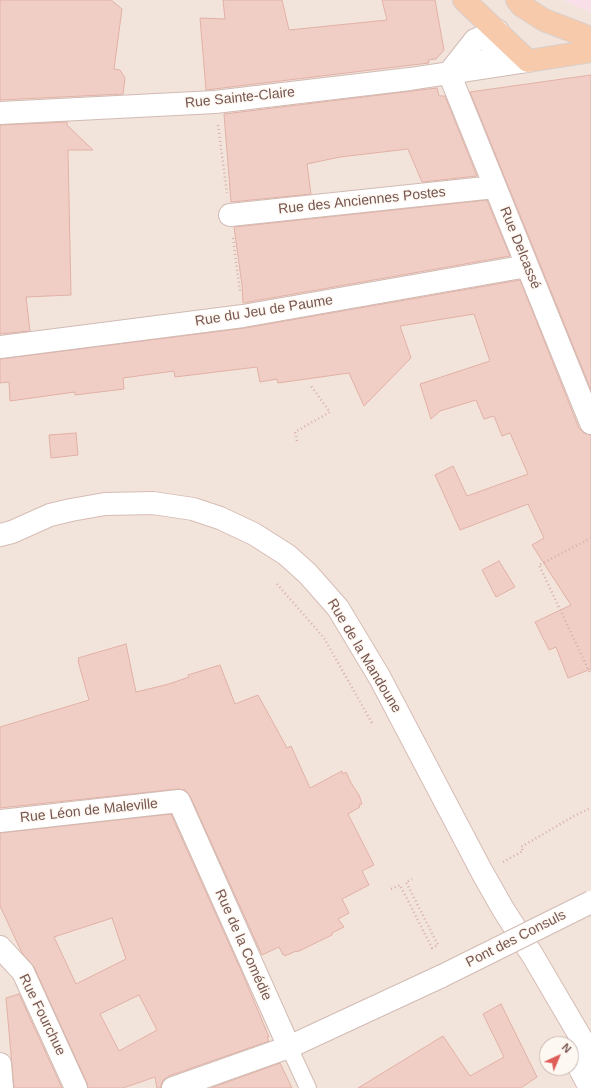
<!DOCTYPE html>
<meta charset="utf-8">
<style>
body{margin:0}
#map{position:relative;width:591px;height:1088px;overflow:hidden;background:#fcf3ec;font-family:Arial,sans-serif}
canvas{display:block}
.north{position:absolute;left:539px;top:1036px;width:40px;height:40px;box-sizing:border-box;background:#fef8f3;border:1px solid #c8b7b1;border-radius:50%;rotate:44deg;font-size:11px;font-weight:700;line-height:16px;text-align:center;color:#77564f}
.north::after{content:'';display:block;margin:auto;width:14px;height:18px;background:#de5d59;clip-path:polygon(50% 0,100% 100%,50% 72%,0 100%)}
</style>
<div id="map">
<canvas width="591" height="1088"></canvas>
<div class="north">N</div>
</div>
<script>
const g = document.querySelector('canvas').getContext('2d');
g.lineJoin = 'round';
function paint(path, color) { g.fillStyle = color; g.fill(path, 'evenodd'); }
const shape = rows => new Path2D(rows.map(r => 'M' + r).join(''));
function strokePath(path, color, width, dash) { g.strokeStyle = color; g.lineWidth = width; g.lineCap = dash ? 'butt' : 'round'; g.setLineDash(dash || []); g.stroke(path); }
function drawText(font, color, halo, rows, align = 'center') {
  g.font = font + ' Arial,sans-serif'; g.lineWidth = 3; g.setLineDash([]); g.textBaseline = 'middle'; g.strokeStyle = halo; g.fillStyle = color; for (const [text, x, y, turn = 0] of rows) {
    g.save(); g.translate(x, y); g.rotate((+turn || 0) * Math.PI / 180); g.textAlign = isNaN(turn) ? turn : align; if (halo) g.strokeText(text, 0, 0); g.fillText(text, 0, 0); g.restore();
  }
}
paint(shape([
 [0,0,563,0,591,13,591,1088,0,1088],
 [547,1044,571,1044,571,1068,547,1068]
]), '#f3e4db');
paint(shape([
 [563,0,591,0,591,13]
]), '#f9e0e8');
const building = shape([
 [0,0,111,0,122,9,114,69,120,70,125,78,123,94,0,100,0,0],
 [223,0,282,0,289,30,387,20,382,0,435,0,444,50,436,59,428,60,429,63,206,90,200,18,225,19,223,0],
 [591,75,591,390,470,92,591,75],
 [437,88,439,96,445,96,477,176,422,182,408,149,340,157,307,164,311,194,231,202,224,114,437,88],
 [67,122,67,125,93,150,68,150,71,295,26,297,30,331,0,334,0,125,67,122],
 [487,200,510,256,243,303,242,285,234,227,487,200],
 [520,280,579,428,584,433,591,435,591,669,568,678,556,647,549,650,535,622,571,605,532,545,544,538,528,504,460,530,435,475,453,466,467,496,528,474,510,433,502,436,494,416,484,419,476,400,440,411,431,419,420,384,490,361,474,314,400,326,411,358,364,406,349,373,278,383,277,379,260,382,257,367,175,377,174,371,123,378,124,389,75,395,75,392,10,401,9,382,0,383,0,359,245,328,520,280],
 [76,433,78,455,51,458,49,435,76,433],
 [499,561,515,587,496,597,482,570,499,561],
 [126,644,136,692,169,684,189,677,188,675,220,665,235,704,258,695,287,748,291,746,310,788,342,771,343,774,346,772,351,783,359,795,362,804,359,805,360,807,348,814,374,865,362,871,369,885,342,899,349,913,338,919,344,927,332,933,332,935,297,952,296,951,285,956,284,954,283,955,279,947,262,955,190,796,185,790,178,789,0,808,0,727,89,700,78,661,79,661,78,658,126,644],
 [171,814,243,975,269,1037,267,1037,269,1041,169,1076,163,1080,161,1085,161,1088,157,1088,155,1077,123,1088,88,1088,87,1083,34,967,22,953,0,906,0,833,171,814],
 [112,918,126,959,76,984,54,937,112,918],
 [139,995,157,1030,119,1051,100,1014,139,995],
 [19,994,62,1088,14,1088,6,998,19,994],
 [501,1004,537,1077,521,1088,358,1088,443,1036,470,1076,504,1057,483,1014,501,1004],
 [280,1063,292,1088,211,1088,280,1063]
]);
paint(building, '#f0cec5');
strokePath(building, '#e2b1a6', 1);
const pedestrian = shape([
 [289,1047,308,1088]
]);
const minor = shape([
 [449,73,591,423],
 [230,215,495,187],
 [0,347,243,316,527,266],
 [0,821,179,801,289,1047],
 [0,947,23,972,76,1088],
 [0,1064,2,1088],
 [173,1088,289,1047,442,976]
]);
const tertiary = shape([
 [449,73,475,40,498,31,495,52,479,68],
 [0,113,215,102,410,79,528,61]
]);
const secondary = shape([
 [0,535,12,532,50,515,71,510,105,504,153,503,193,509,220,518,254,534,287,555,308,574,338,608,380,678,482,872,503,909,533,956,591,1055],
 [571,1052,590,1088]
]);
const primary = shape([
 [464,0,528,61,591,51],
 [517,0,522,6,544,20,591,38]
]);
strokePath(pedestrian, '#d1bbb4', 18);
strokePath(minor, '#d1bbb4', 24);
strokePath(tertiary, '#d1bbb4', 24);
strokePath(secondary, '#d6bcb5', 24);
strokePath(primary, '#d9d0ce', 24);
strokePath(shape([
 [218,125,227,193],
 [233,238,240,292],
 [297,441,295,432,330,412,311,386],
 [591,538,539,565,591,675],
 [277,584,324,638,372,723],
 [503,862,523,851,521,847,574,816,591,808],
 [391,889,400,885,432,948,438,945,406,882,412,879]
]), '#d6b0a8', 2.5, [1, 3]);
strokePath(pedestrian, '#fff', 16);
strokePath(minor, '#fff', 22);
strokePath(tertiary, '#fff', 22);
strokePath(secondary, '#fff', 22);
strokePath(primary, '#f6caaa', 22);
const minorBridge = shape([
 [442,976,591,902]
]);
strokePath(minorBridge, '#d1bbb4', 24, []);
strokePath(minorBridge, '#fff', 22);
drawText('14px', '#77564f', '#fef8f3', [
 ["Rue Sainte-Claire",240,98,-6],
 ["Rue des Anciennes Postes",362,201,-6],
 ["Rue Delcassé",520,248,68],
 ["Rue du Jeu de Paume",264,311,-9],
 ["Rue de la Mandoune",364,656,59],
 ["Rue Léon de Maleville",89,811,-6],
 ["Pont des Consuls",516,939,-27],
 ["Rue de la Comédie",243,945,66],
 ["Rue Fourchue",42,1015,64]
]);
</script>
